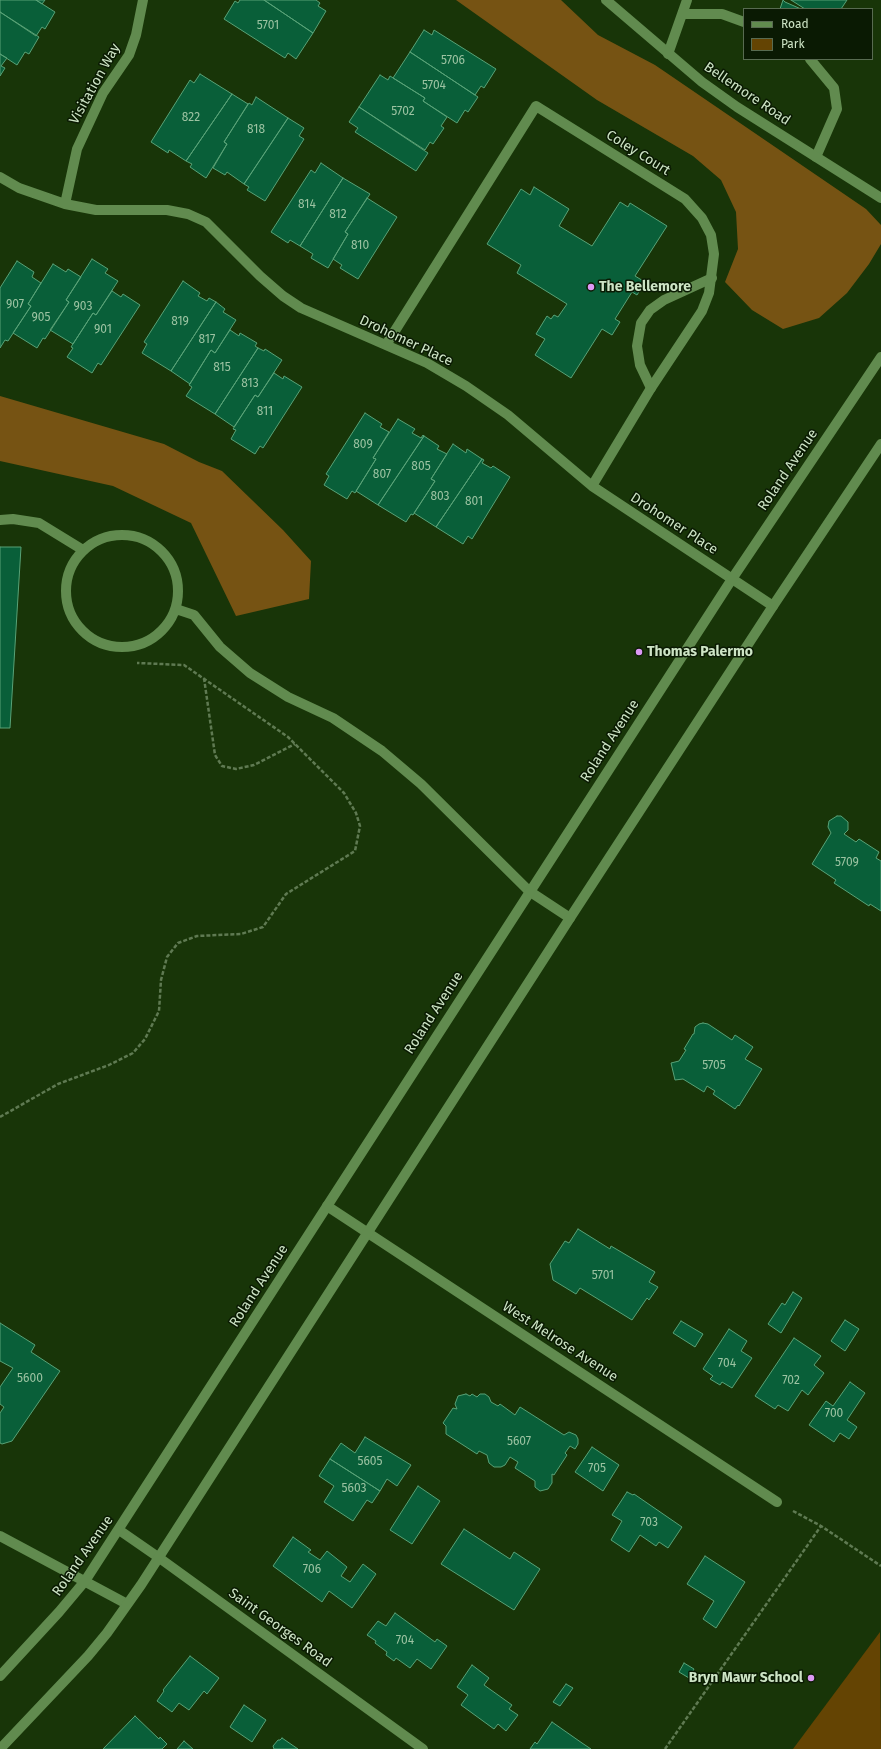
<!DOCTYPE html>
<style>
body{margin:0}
#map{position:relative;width:881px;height:1749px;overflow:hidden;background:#183508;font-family:"Fira Sans",sans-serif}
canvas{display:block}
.legend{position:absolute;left:743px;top:8px;width:130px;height:52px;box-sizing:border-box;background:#0a1a03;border:1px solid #586b51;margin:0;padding:5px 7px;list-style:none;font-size:12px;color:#cde4c5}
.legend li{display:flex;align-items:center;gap:8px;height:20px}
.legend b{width:20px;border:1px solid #586b51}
</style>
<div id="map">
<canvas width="881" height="1749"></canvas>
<ul class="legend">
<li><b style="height:5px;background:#618b4f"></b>Road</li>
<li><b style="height:11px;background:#644403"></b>Park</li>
</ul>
</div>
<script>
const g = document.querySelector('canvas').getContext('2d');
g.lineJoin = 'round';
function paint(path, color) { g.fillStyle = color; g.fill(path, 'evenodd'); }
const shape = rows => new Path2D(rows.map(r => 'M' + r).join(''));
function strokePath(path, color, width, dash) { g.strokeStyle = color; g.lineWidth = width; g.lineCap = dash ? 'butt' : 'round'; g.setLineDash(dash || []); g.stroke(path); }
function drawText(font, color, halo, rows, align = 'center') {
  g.font = font + ' "Fira Sans",sans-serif'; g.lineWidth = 3; g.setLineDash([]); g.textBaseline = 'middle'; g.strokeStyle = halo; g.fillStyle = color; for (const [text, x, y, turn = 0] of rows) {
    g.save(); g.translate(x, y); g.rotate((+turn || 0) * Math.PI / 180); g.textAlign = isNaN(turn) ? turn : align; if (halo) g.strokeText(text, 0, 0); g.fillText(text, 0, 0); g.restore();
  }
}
paint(shape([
 [880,1632,881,1749,793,1749]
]), '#644403');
paint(shape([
 [456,0,561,0,598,35,655,65,866,209,881,225,881,244,869,264,847,293,819,318,783,329,752,310,725,282,738,249,736,212,721,180,693,156,597,100],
 [0,396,164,444,199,462,222,471,283,530,311,561,309,599,236,616,191,523,113,486,0,461]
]), '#765313');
const building = shape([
 [0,0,36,0,55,12,45,29,42,27,36,36,0,12,0,0],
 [36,0,45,0,42,4,36,0],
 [240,0,264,0,313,33,296,59,288,53,285,58,224,19,235,1,238,3,240,0],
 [264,0,316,0,320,3,318,6,326,11,313,33,264,0],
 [783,0,785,2,801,9,780,9,783,0],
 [791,0,847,0,841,9,805,9,791,0],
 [0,12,39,37,29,54,25,52,17,65,0,54,0,12],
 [424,30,432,35,434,30,496,69,484,88,481,86,475,95,410,52,424,30],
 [410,52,478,97,468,112,465,110,457,123,423,101,425,98,393,78,410,52],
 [0,54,7,58,1,66,5,68,0,76,0,54],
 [200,74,232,94,186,161,169,150,168,153,151,142,190,80,194,83,200,74],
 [380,75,388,80,390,76,425,98,423,101,447,117,441,126,444,128,433,144,430,142,425,150,359,107,380,75],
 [232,94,248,104,224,142,227,144,206,178,190,167,192,164,186,161,232,94],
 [256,97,288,118,244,184,227,172,225,175,213,168,227,144,224,142,249,103,252,105,256,97],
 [359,107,428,153,416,171,355,132,358,128,349,122,359,107],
 [288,118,304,128,299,136,304,139,265,201,247,190,249,187,244,184,288,118],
 [321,163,343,178,300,246,290,240,288,243,271,232,311,170,315,173,321,163],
 [343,178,370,194,345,232,348,234,328,268,311,258,313,254,300,246,343,178],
 [534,187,569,209,559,226,592,246,620,202,628,207,630,203,667,226,635,276,645,282,637,295,632,292,615,319,620,322,612,335,602,329,571,378,535,355,545,339,536,334,547,316,551,319,554,315,558,317,567,304,517,273,521,265,487,244,521,189,530,195,534,187],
 [367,198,397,217,358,279,340,268,342,265,333,259,348,234,345,232,367,198],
 [92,259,108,269,105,273,118,281,96,315,93,313,73,344,50,330,69,302,66,300,92,259],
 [17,261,34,272,32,277,41,283,28,304,31,306,8,341,5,340,0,348,0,288,17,261],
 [53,264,66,272,68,269,81,277,66,300,69,302,45,339,43,338,37,348,13,333,31,306,28,304,53,264],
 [183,281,200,293,198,296,207,301,209,298,216,302,171,371,142,353,147,344,144,342,183,281],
 [112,291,121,297,123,294,140,305,101,365,98,363,92,373,67,357,73,348,71,347,93,313,96,315,112,291],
 [216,302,225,309,223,312,236,320,215,353,211,350,190,384,171,371,216,302],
 [230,330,239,336,240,333,257,343,255,346,258,348,215,414,186,396,192,387,189,385,211,350,215,353,230,330],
 [258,348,264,351,265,349,282,360,258,397,255,395,234,427,215,414,258,348],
 [274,373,283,379,284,376,302,387,263,448,260,446,255,454,231,439,236,430,233,429,255,395,258,397,274,373],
 [365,413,382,424,380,427,389,432,373,458,376,459,355,493,352,491,347,499,324,485,329,476,326,474,365,413],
 [398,419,415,429,412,433,421,438,423,435,424,436,378,505,356,491,376,459,373,458,398,419],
 [424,436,439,446,437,449,447,454,431,479,435,481,413,515,411,514,406,522,378,505,424,436],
 [453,444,466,453,467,449,482,459,436,527,414,513,435,481,431,479,453,444],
 [482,459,484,460,482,463,491,468,493,466,510,477,472,539,468,536,463,544,436,527,482,459],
 [0,547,21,547,10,728,0,728,0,547],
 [837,816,841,816,848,822,848,830,844,834,856,842,859,839,879,852,876,858,881,861,881,911,870,904,869,906,834,883,836,880,812,864,831,833,828,827,829,821,837,816],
 [703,1023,708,1024,732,1040,735,1035,753,1047,745,1059,762,1069,739,1106,738,1105,735,1109,713,1094,715,1091,707,1086,704,1092,683,1079,675,1080,671,1063,679,1061,686,1050,684,1049,693,1034,694,1034,695,1027,699,1024,703,1023],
 [578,1229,610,1249,611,1246,655,1272,649,1282,658,1287,649,1300,647,1298,632,1320,580,1288,576,1294,553,1280,550,1264,565,1241,569,1243,578,1229],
 [793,1292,802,1298,781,1333,768,1324,782,1303,785,1305,793,1292],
 [845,1320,859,1329,845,1351,831,1341,845,1320],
 [681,1321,703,1334,695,1347,673,1333,681,1321],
 [0,1323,35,1345,31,1352,60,1371,12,1441,2,1444,0,1443,0,1413,4,1407,0,1404,0,1387,13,1368,0,1361,0,1323],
 [729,1329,747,1341,741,1351,752,1358,732,1388,722,1382,720,1385,710,1379,713,1376,703,1369,729,1329],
 [794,1338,821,1356,814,1365,824,1373,808,1395,802,1390,788,1411,778,1405,775,1409,755,1396,794,1338],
 [850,1382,865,1393,847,1420,857,1427,849,1439,840,1433,834,1442,809,1425,826,1401,833,1406,850,1382],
 [466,1394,470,1396,472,1394,477,1397,480,1394,485,1394,489,1397,491,1402,498,1406,500,1404,515,1415,520,1407,564,1435,569,1432,576,1435,578,1439,578,1444,575,1449,570,1446,565,1453,567,1455,554,1475,552,1474,552,1483,548,1489,540,1491,535,1487,535,1481,515,1468,518,1462,510,1457,505,1465,501,1467,494,1467,489,1463,487,1455,479,1451,477,1454,446,1434,446,1426,443,1423,453,1408,457,1409,455,1404,458,1396,466,1394],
 [365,1437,411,1465,397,1486,387,1479,380,1491,330,1459,341,1443,355,1453,365,1437],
 [592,1447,619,1465,603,1491,575,1472,592,1447],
 [330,1459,380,1491,372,1503,367,1500,353,1521,324,1502,334,1486,319,1476,330,1459],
 [418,1486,440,1501,412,1544,390,1530,418,1486],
 [627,1492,633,1495,634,1494,682,1527,668,1548,659,1542,656,1546,640,1535,629,1552,611,1540,622,1521,612,1515,627,1492],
 [464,1529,510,1559,514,1552,540,1569,514,1610,441,1564,464,1529],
 [293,1537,311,1550,308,1552,320,1560,327,1551,347,1567,341,1576,350,1582,363,1564,376,1574,352,1608,329,1591,322,1602,273,1566,293,1537],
 [705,1556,745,1582,716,1628,703,1619,714,1601,687,1584,705,1556],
 [395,1613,435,1642,437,1639,447,1646,431,1669,417,1659,410,1668,396,1658,394,1661,386,1655,387,1652,375,1643,376,1641,367,1635,378,1621,386,1626,395,1613],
 [190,1656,219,1678,207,1694,204,1691,189,1710,179,1703,172,1712,157,1701,164,1691,163,1690,190,1656],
 [684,1663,694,1669,689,1678,679,1672,684,1663],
 [472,1665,489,1678,484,1685,512,1705,509,1709,518,1715,506,1731,498,1724,494,1729,461,1705,468,1695,457,1687,472,1665],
 [566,1684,573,1688,560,1706,553,1702,566,1684],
 [244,1705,266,1720,252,1742,230,1727,244,1705],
 [135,1716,159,1739,160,1737,167,1744,162,1749,103,1749,135,1716],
 [552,1722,582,1743,591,1749,530,1749,535,1742,537,1744,552,1722],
 [282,1738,298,1749,274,1749,273,1746,278,1740,280,1740,282,1738],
 [184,1741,193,1749,177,1749,184,1741]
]);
paint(building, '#095f39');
strokePath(building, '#58a277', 1);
strokePath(shape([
 [204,678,215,755,222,766,236,769,254,765,295,744],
 [0,1117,58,1084,109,1065,133,1053,145,1039,159,1011,161,980,167,957,178,943,197,936,241,934,263,927,286,894,355,851,360,826,356,813,344,793,288,737,184,665,137,663],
 [793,1511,821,1526,881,1566],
 [665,1749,821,1526]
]), '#5f7a52', 2.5, [4, 2]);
strokePath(shape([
 [683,14,722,14,744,22],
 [668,54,687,0],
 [810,59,834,88,837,109,816,157],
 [651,388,640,365,637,346,641,323,650,310,664,300,712,278],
 [0,520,13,519,39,523,83,550],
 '66 591a56 56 0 1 1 112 0a56 56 0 1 1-112 0Z',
 [176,609,194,615,220,647,250,673,288,697,333,718,382,751,421,784,529,891,570,918]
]), '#618b4f', 10);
strokePath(shape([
 [606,0,702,82,737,107,881,198],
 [0,177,19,188,65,204,96,210,167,210,188,214,206,222,260,276,283,296,301,308,427,363,466,386,508,415,592,486,773,606],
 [65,204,77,149,103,93,129,55,136,35,143,0],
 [386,345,536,106,685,199,702,218,711,235,714,254,709,293,702,311,651,388,592,486],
 [327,1206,777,1502],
 [119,1530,158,1557,423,1749],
 [0,1536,127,1604]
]), '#618b4f', 10);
strokePath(shape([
 [0,1676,59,1612,85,1581,732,579,881,357],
 [0,1749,88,1656,107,1633,141,1585,570,918,773,606,881,444]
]), '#618b4f', 10);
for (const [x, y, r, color] of [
 [591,287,4,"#dc99f4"],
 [639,652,4,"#dc99f4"],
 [811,1678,4,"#dc99f4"]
]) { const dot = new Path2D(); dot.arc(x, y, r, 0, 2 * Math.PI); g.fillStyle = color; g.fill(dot); strokePath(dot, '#0a1a03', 1.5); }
drawText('12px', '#9cc3a2', null, [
 ["5701",268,26],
 ["5706",453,61],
 ["5704",434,86],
 ["5702",403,112],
 ["822",191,118],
 ["818",256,130],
 ["814",307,205],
 ["812",338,215],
 ["810",360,246],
 ["907",15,305],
 ["903",83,307],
 ["905",41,318],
 ["819",180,322],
 ["901",103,330],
 ["817",207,340],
 ["815",222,368],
 ["813",250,384],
 ["811",265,412],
 ["809",363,445],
 ["805",421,467],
 ["807",382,475],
 ["803",440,497],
 ["801",474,502],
 ["5709",847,863],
 ["5705",714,1066],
 ["5701",603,1276],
 ["704",727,1364],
 ["5600",30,1379],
 ["702",791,1381],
 ["700",834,1414],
 ["5607",519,1442],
 ["5605",370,1462],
 ["705",597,1469],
 ["5603",354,1489],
 ["703",649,1523],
 ["706",312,1570],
 ["704",405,1641]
]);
drawText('14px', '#cde4c5', '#0a1a03', [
 ["Visitation Way",95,84,-61],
 ["Bellemore Road",747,94,34],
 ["Coley Court",638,153,32],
 ["Drohomer Place",406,341,25],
 ["Roland Avenue",788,470,-56],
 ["Drohomer Place",674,524,33],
 ["Roland Avenue",610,741,-57],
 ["Roland Avenue",434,1013,-57],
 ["Roland Avenue",259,1286,-57],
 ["West Melrose Avenue",560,1342,33],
 ["Roland Avenue",83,1556,-55],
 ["Saint Georges Road",280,1628,36]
]);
drawText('bold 14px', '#cde4c5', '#0a1a03', [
 ["The Bellemore",599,287],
 ["Thomas Palermo",647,652],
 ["Bryn Mawr School",803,1678,"right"]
], 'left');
</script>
